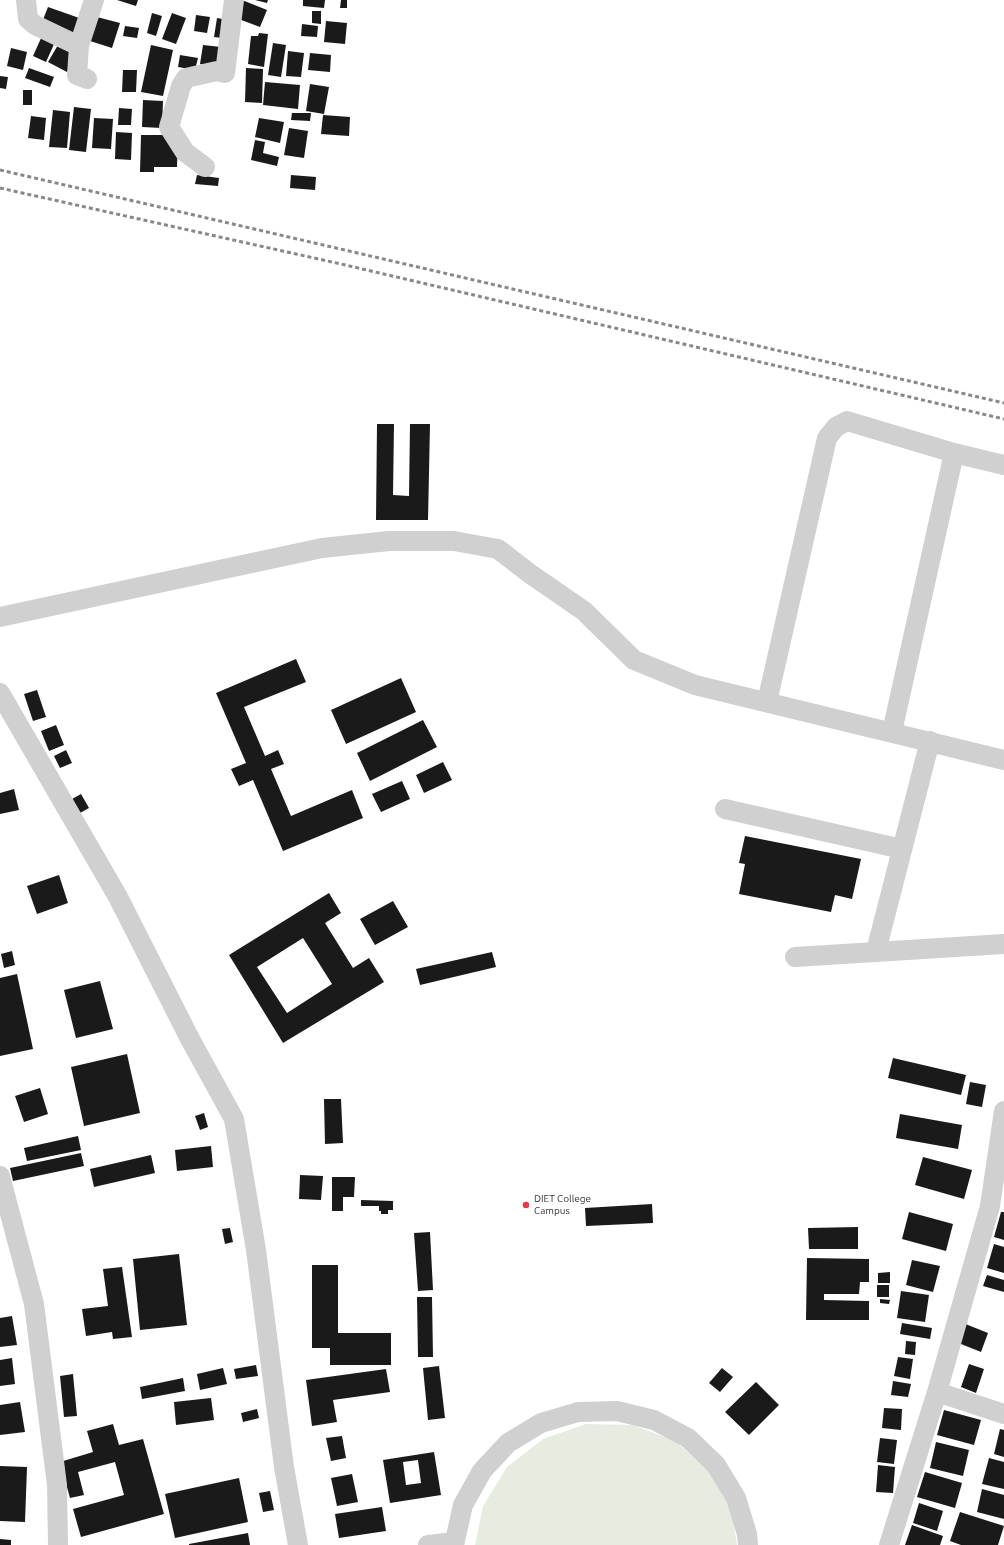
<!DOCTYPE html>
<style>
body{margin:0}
canvas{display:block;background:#fff}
</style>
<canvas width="1004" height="1545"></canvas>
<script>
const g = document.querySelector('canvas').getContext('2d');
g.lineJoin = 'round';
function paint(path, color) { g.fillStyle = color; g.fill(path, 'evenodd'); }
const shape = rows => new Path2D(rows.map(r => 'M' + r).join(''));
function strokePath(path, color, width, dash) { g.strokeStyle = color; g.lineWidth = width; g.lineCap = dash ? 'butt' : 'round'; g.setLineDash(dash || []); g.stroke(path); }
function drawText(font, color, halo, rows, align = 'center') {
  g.font = font + ' Ubuntu,sans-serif'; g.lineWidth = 4; g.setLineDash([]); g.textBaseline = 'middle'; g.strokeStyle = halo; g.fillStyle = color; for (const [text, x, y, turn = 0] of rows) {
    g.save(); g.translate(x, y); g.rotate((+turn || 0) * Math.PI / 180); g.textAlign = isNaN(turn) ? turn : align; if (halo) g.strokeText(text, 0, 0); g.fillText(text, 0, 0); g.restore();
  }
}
paint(shape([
 [586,1424,633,1425,675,1441,710,1472,732,1512,737,1545,475,1545,483,1506,507,1467,543,1439]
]), '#e6ecdf');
paint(shape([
 [117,0,138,0,136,6],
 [242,0,267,10,260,27,236,18],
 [255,0,268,0,267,3],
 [303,0,325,0,324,8,303,6],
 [341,0,347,0,347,8,340,8],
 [48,7,82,19,76,37,41,25],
 [312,11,321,11,321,24,312,23],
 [152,13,162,16,156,36,147,33],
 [172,13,186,18,176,44,162,39],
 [196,15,210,17,207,33,194,31],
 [97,17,120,23,112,48,90,41],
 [217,18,234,21,231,39,214,37],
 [326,21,347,23,345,44,324,42],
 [302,24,318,26,317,37,301,36],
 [125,26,139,28,137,38,123,36],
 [259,33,268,34,264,67,248,64,251,36,258,36],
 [42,36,55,42,46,62,33,56],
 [273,43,286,45,281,77,268,75],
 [58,45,76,55,67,72,48,62],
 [151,45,173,50,163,96,141,92],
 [203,45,230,48,227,68,200,64],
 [11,48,27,52,23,70,7,66],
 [288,51,304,53,301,77,286,76],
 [310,53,331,55,330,72,308,70],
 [180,55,198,58,195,70,178,67],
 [29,68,54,77,50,87,25,78],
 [246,68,263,69,262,103,245,102],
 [123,70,137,70,136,92,122,92],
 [0,76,8,77,6,89,0,88],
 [265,82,300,85,298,109,263,105],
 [310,84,329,87,324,114,306,111],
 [23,90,32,90,32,105,23,105],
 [143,100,163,101,162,128,142,127],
 [74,107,91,109,86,152,69,150],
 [119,108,132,109,131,125,118,125],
 [53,110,70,112,67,148,49,147],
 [292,113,311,113,310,121,291,120],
 [323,115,350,117,349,136,321,134],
 [31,116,46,118,44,140,28,138],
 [94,118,113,119,111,149,92,148],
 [259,118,284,122,280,143,255,137],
 [289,128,308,131,304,158,284,155],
 [116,132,132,133,131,160,115,159],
 [141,135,178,135,177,167,154,167,154,172,140,172],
 [255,140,265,142,263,153,279,157,277,166,251,160],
 [197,175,219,178,218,186,195,184],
 [291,175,316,177,315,190,290,188],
 [377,424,394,424,393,495,409,496,410,424,430,424,428,520,376,520],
 [296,659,306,682,244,707,265,756,278,750,284,764,271,769,291,816,352,790,363,818,283,851,253,780,239,786,231,769,246,763,216,693],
 [401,678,416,712,346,744,331,710],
 [37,690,46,717,33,721,24,694],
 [423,720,437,747,370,781,357,753],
 [56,725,64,745,49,751,41,731],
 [66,750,72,763,60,768,54,756],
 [443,762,452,780,424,793,416,775],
 [402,781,410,799,381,812,372,794],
 [14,789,19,810,0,814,0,793],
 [81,794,89,808,80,813,72,799],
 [745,836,861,859,852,899,835,895,831,912,739,894,745,864,739,863],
 [59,875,68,903,37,914,27,886],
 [329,893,341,913,325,923,353,968,369,958,384,982,283,1043,229,955],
 [303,938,332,984,287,1013,257,967],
 [393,901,408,927,375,945,360,919],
 [12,951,15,965,4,968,1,954],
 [492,952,496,967,420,985,416,969],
 [17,974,33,1049,0,1056,0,978],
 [100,981,113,1029,76,1038,64,990],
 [127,1054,140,1113,84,1126,71,1067],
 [893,1058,966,1075,961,1095,888,1078],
 [970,1082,986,1085,982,1107,966,1104],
 [40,1088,48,1114,24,1122,15,1096],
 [324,1099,341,1099,343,1143,325,1144],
 [204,1113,208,1127,200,1130,195,1116],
 [900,1114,962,1125,958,1149,896,1138],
 [78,1136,81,1150,27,1161,24,1148],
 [211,1146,213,1167,177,1171,175,1150],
 [81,1153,84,1166,13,1181,10,1168],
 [151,1155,155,1173,94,1187,90,1169],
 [923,1157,972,1170,964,1199,915,1185],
 [300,1175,323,1176,321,1200,299,1199],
 [332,1177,355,1177,354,1197,343,1197,343,1211,332,1211],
 [361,1200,393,1201,393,1210,388,1210,388,1214,381,1214,381,1211,379,1211,379,1206,361,1206],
 [652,1204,653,1223,586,1226,585,1208],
 [909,1212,953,1224,946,1251,902,1239],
 [1001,1212,1004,1212,1004,1240,994,1237],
 [858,1227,858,1249,809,1249,808,1228],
 [230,1228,233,1242,225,1244,222,1229],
 [430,1232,433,1290,418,1291,414,1233],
 [994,1244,1004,1247,1004,1273,987,1268],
 [179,1254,187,1325,140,1330,133,1259],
 [807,1258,869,1259,869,1282,860,1282,859,1294,824,1294,824,1300,869,1301,869,1320,806,1320],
 [912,1260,940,1266,933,1292,906,1285],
 [312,1265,338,1265,338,1333,391,1333,391,1365,330,1365,330,1348,312,1348],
 [122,1267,132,1337,113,1339,112,1332,86,1336,82,1309,108,1306,103,1269],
 [890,1272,890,1283,878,1283,878,1273],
 [987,1275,1004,1280,1004,1292,983,1286],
 [877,1285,889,1285,889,1297,877,1297],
 [901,1291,929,1295,925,1322,897,1318],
 [417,1297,432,1297,433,1357,418,1357],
 [880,1299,890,1300,889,1304,880,1303],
 [12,1316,17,1345,0,1347,0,1318],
 [902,1323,932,1328,930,1339,900,1334],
 [963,1323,988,1333,981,1352,956,1342],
 [906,1341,916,1342,915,1355,905,1354],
 [898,1357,913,1359,910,1379,894,1376],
 [12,1358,15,1384,0,1386,0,1360],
 [969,1364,984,1369,976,1393,961,1387],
 [256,1365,258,1376,236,1379,234,1369],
 [439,1366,445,1418,428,1420,423,1368],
 [223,1368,227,1384,200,1390,197,1374],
 [722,1368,733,1377,720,1392,709,1383],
 [386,1369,390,1392,333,1400,337,1422,312,1426,306,1380],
 [73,1374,77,1416,64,1417,60,1376],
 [183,1378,185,1391,142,1399,140,1387],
 [893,1381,911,1384,908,1397,891,1395],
 [756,1382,779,1405,749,1435,725,1412],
 [211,1398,214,1420,176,1425,174,1402],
 [20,1402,25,1432,0,1435,0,1405],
 [884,1408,902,1409,901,1430,882,1428],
 [257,1409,259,1418,243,1422,241,1413],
 [944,1410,981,1420,974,1445,937,1435],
 [113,1424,119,1445,143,1439,164,1514,81,1537,73,1509,124,1495,115,1462,78,1472,84,1495,70,1498,60,1462,93,1452,87,1431],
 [1000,1429,1004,1430,1004,1457,994,1454],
 [342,1436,346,1458,331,1461,326,1438],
 [880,1438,897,1440,894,1464,877,1462],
 [936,1442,969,1450,963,1476,930,1468],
 [434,1452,441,1495,390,1503,383,1460],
 [418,1460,421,1483,406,1485,403,1462],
 [989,1458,1004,1462,1004,1489,982,1484],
 [878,1465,895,1467,893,1493,876,1492],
 [0,1466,27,1467,25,1522,0,1521],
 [925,1472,962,1483,955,1508,917,1497],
 [352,1474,358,1502,337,1506,331,1478],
 [239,1478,248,1522,175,1538,165,1494],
 [982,1489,1004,1495,1004,1519,977,1512],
 [270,1491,274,1510,263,1512,259,1493],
 [919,1503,943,1511,937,1531,913,1523],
 [382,1507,386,1531,339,1538,335,1514],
 [960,1512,1004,1526,998,1545,961,1545,950,1541],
 [912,1525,943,1536,940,1545,905,1545],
 [248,1533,250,1545,189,1545,189,1544],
 [0,1539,11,1540,11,1545,0,1545]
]), '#1a1a1a');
strokePath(shape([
 [26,0,28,19,35,25,79,46,77,75,87,79],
 [79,46,94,0],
 [205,167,185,152,169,127,181,86,186,78,217,71,225,73,234,0],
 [954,453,1004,465],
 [0,617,322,548,389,541,454,541,498,549,529,573,584,611,634,660,695,685,1004,760],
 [0,693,118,897,190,1039,234,1119,256,1250,284,1467,298,1545],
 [767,702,827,438,836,427,847,421,954,453,892,732],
 [725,809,902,849],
 [876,951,930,741],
 [795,957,1004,944],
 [1004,1111,990,1206,937,1392,1004,1414],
 [0,1176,34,1304,57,1485,58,1545],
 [428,1545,454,1542],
 [454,1545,463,1505,482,1471,508,1443,541,1423,578,1412,617,1411,654,1420,688,1438,716,1465,736,1498,747,1534,748,1545],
 [889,1545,937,1392]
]), '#d0d0d0', 20);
strokePath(shape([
 [0,170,1004,403],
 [0,188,341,264,1004,419]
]), '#888', 3, [4, 3]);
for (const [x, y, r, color] of [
 [526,1205,4,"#e63946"]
]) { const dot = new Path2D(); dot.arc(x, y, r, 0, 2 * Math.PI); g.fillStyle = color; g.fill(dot); strokePath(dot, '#fff', 1.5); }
drawText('10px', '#333', '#fff', [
 ["DIET College",534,1199],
 ["Campus",534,1211]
], 'left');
</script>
